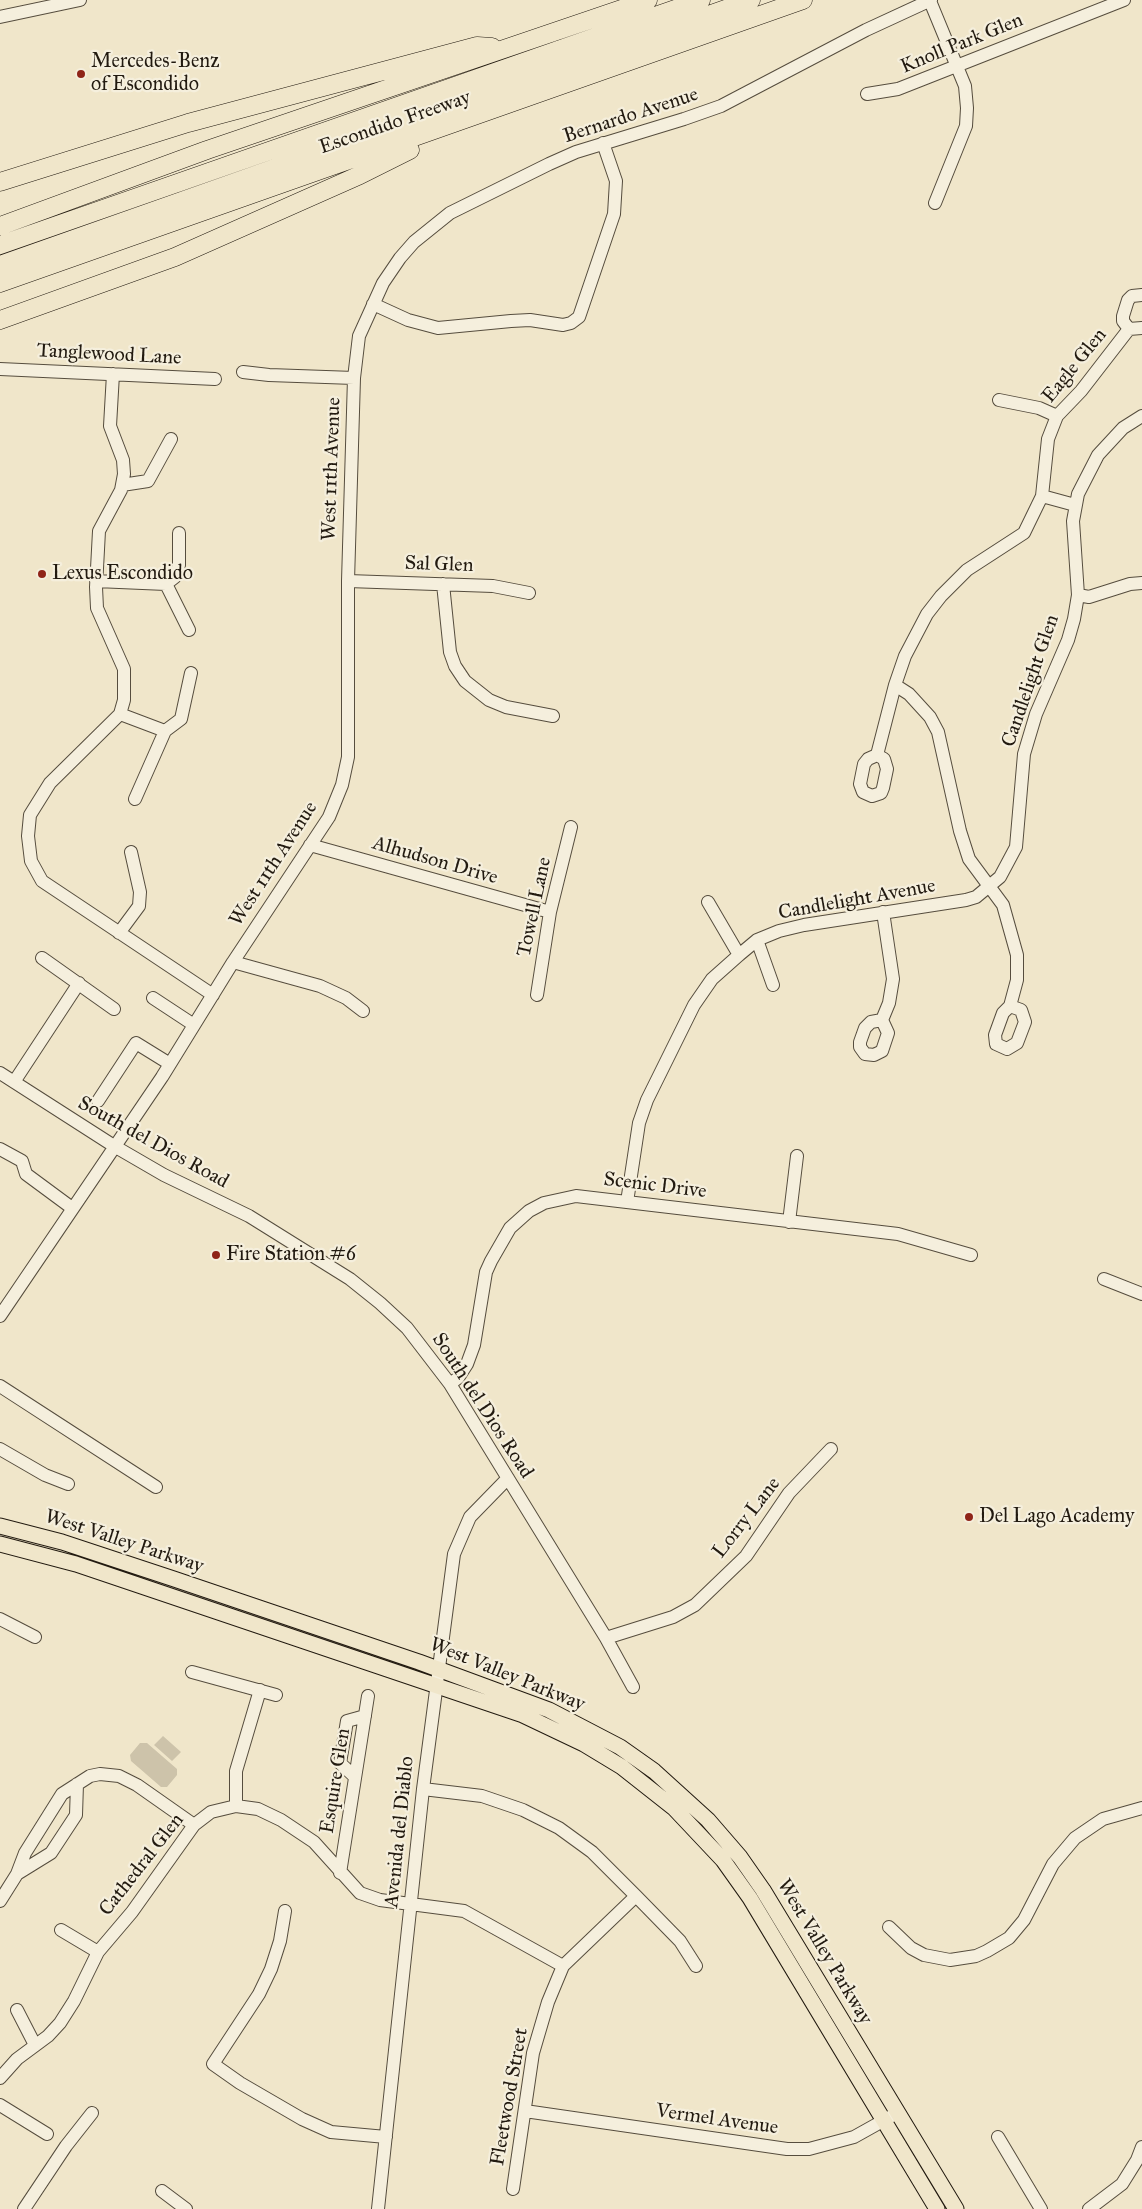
<!DOCTYPE html>
<style>
body{margin:0}
canvas{display:block;background:#f0e6ca}
</style>
<canvas width="1142" height="2209"></canvas>
<script>
const g = document.querySelector('canvas').getContext('2d');
g.lineJoin = 'round';
function paint(path, color) { g.fillStyle = color; g.fill(path, 'evenodd'); }
const shape = rows => new Path2D(rows.map(r => 'M' + r).join(''));
function strokePath(path, color, width, dash) { g.strokeStyle = color; g.lineWidth = width; g.lineCap = dash ? 'butt' : 'round'; g.setLineDash(dash || []); g.stroke(path); }
function drawText(font, color, halo, rows, align = 'center') {
  g.font = font + ' "IM FELL Great Primer",serif'; g.lineWidth = 4.5; g.setLineDash([]); g.textBaseline = 'middle'; g.strokeStyle = halo; g.fillStyle = color; for (const [text, x, y, turn = 0] of rows) {
    g.save(); g.translate(x, y); g.rotate((+turn || 0) * Math.PI / 180); g.textAlign = isNaN(turn) ? turn : align; if (halo) g.strokeText(text, 0, 0); g.fillText(text, 0, 0); g.restore();
  }
}
paint(shape([
 [163,1736,181,1752,172,1761,154,1745],
 [140,1743,147,1743,177,1769,177,1775,167,1787,161,1787,131,1761,130,1755]
]), '#cdc3aa');
const minor = shape([
 [930,1,965,86,967,108,966,126,935,203],
 [0,17,80,0],
 [867,94,898,89,1124,0],
 [1142,295,1132,296,1128,300,1123,316,1123,321,1129,329,1142,328],
 [373,304,408,320,438,328,511,321,530,320,563,325,571,323,579,317,614,214,616,181,603,143],
 [0,369,215,379],
 [243,372,269,375,354,378],
 [113,374,110,426,123,460,124,474,121,490,99,531,96,587,97,608,124,669,124,700,120,714,50,783,30,815,28,836,31,861,42,881,213,995],
 [999,400,1039,408,1057,416],
 [122,485,148,481,171,439],
 [1042,496,1075,505],
 [96,581,166,584,189,630],
 [348,581,493,586,529,593],
 [166,584,175,577,179,565,179,533],
 [443,584,450,652,455,666,465,681,489,700,506,707,553,716],
 [1078,595,1089,597,1130,584,1142,583],
 [895,685,909,694,930,717,938,732,960,831,969,859,1003,905,1017,955,1017,980,1010,1006,1003,1013,995,1035,996,1044,1007,1049,1017,1043,1025,1022,1021,1010,1010,1006],
 [120,714,165,731,135,799],
 [165,731,181,719,191,673],
 [877,755,895,685,905,656,927,614,941,596,967,570,1024,533,1042,496,1048,439,1057,416,1081,391,1129,329],
 [877,755,884,759,887,769,883,788,881,793,872,796,863,792,860,784,864,764,868,759,877,755],
 [310,845,550,912],
 [708,902,739,955],
 [119,933,139,906,140,892,131,852],
 [757,940,773,985],
 [42,958,114,1009],
 [233,962,320,986,346,998,363,1011],
 [537,995,550,912,571,827],
 [153,998,194,1025],
 [882,1020,889,1003,893,979,883,912],
 [882,1020,888,1033,882,1051,874,1055,865,1054,860,1047,860,1042,865,1028,871,1022,882,1020],
 [0,1073,114,1146,164,1175,249,1216,350,1279,380,1303,407,1328,450,1384,606,1638,633,1687],
 [14,1082,79,983],
 [98,1101,136,1043,170,1064],
 [0,1149,22,1161,26,1174,72,1208],
 [627,1202,639,1123,647,1100,694,1005,712,979,739,955,757,940,779,931,804,925,966,900,976,897,1000,877,1016,847,1024,754,1036,714,1068,640,1074,619,1078,595,1073,521,1078,494,1098,455,1123,428,1142,416],
 [789,1222,797,1156],
 [1104,1279,1142,1294],
 [0,1316,162,1077,233,962,329,817,342,785,348,757,348,581,354,378,359,336,383,283,400,258,414,242,450,213,549,164,576,152,684,119,721,106,866,30,931,0],
 [450,1384,458,1378,467,1364,474,1345,486,1272,491,1261,510,1228,529,1211,544,1203,576,1196,898,1234,971,1255],
 [0,1386,156,1487],
 [0,1449,45,1475,68,1484],
 [0,1619,35,1637],
 [606,1638,673,1617,695,1605,746,1556,789,1493,831,1449],
 [192,1672,276,1695],
 [355,1777,340,1763,347,1721,365,1716],
 [423,1789,482,1796,523,1810,559,1828,592,1852,636,1896,680,1941,696,1966],
 [236,1806,236,1771,260,1690],
 [340,1873,368,1696],
 [17,1874,51,1853,76,1815,77,1784],
 [0,1901,17,1874,25,1853,62,1794,90,1776,100,1774,119,1776,137,1785,194,1825],
 [285,1911,280,1941,271,1969,259,1994,213,2064,240,2083,302,2119,331,2132,386,2137],
 [889,1927,911,1948,924,1955,950,1960,976,1956,987,1951,1009,1938,1024,1920,1053,1864,1075,1838,1103,1819,1142,1808],
 [61,1930,98,1952],
 [17,2010,35,2045],
 [0,2078,17,2059,48,2036,60,2023,74,2001,98,1952,132,1912,194,1825,211,1812,236,1806,258,1809,281,1820,314,1842,360,1893,380,1900,464,1911,563,1966],
 [0,2105,47,2134],
 [525,2111,787,2149,809,2149,854,2137,897,2113],
 [998,2137,1041,2209],
 [513,2189,533,2053,548,2002,563,1966,636,1896],
 [162,2191,186,2209],
 [24,2209,66,2146,92,2113],
 [378,2209,423,1789,454,1554,470,1517,508,1478],
 [1089,2209,1122,2184,1137,2160,1142,2147]
]);
const major = shape([
 [0,1526,62,1542,174,1579,419,1662,549,1710,620,1747,654,1771,708,1820,740,1857,763,1890,956,2209],
 [0,1544,76,1564,523,1715,584,1744,622,1767,674,1808,723,1860,750,1898,937,2209]
]);
const highway = shape([
 [0,182,188,123,477,46,492,47],
 [0,226,207,150,648,0],
 [0,245,701,0],
 [0,265,751,0],
 [0,283,803,0],
 [0,320,175,257,360,175,410,150]
]);
strokePath(minor, '#564d3e', 14);
strokePath(major, '#221a10', 17);
strokePath(highway, '#221a10', 19);
strokePath(minor, '#f5efdd', 12);
strokePath(major, '#f0e6ca', 15);
strokePath(highway, '#f0e6ca', 18);
for (const [x, y, r, color] of [
 [81,74,5,"#8f2418"],
 [42,574,5,"#8f2418"],
 [216,1255,5,"#8f2418"],
 [969,1517,5,"#8f2418"]
]) { const dot = new Path2D(); dot.arc(x, y, r, 0, 2 * Math.PI); g.fillStyle = color; g.fill(dot); strokePath(dot, '#f5efdd', 2); }
drawText('20px', '#221a10', '#f5efdd', [
 ["Knoll Park Glen",962,44,-22],
 ["Bernardo Avenue",631,116,-18],
 ["Escondido Freeway",395,123,-19],
 ["Tanglewood Lane",109,355,3],
 ["Eagle Glen",1075,366,-51],
 ["West 11th Avenue",332,469,-88],
 ["Sal Glen",439,565,2],
 ["Candlelight Glen",1031,681,-71],
 ["Alhudson Drive",435,861,16],
 ["West 11th Avenue",274,864,-57],
 ["Candlelight Avenue",857,900,-10],
 ["Towell Lane",535,907,-78],
 ["South del Dios Road",153,1143,29],
 ["Scenic Drive",655,1186,7],
 ["South del Dios Road",482,1406,57],
 ["Lorry Lane",747,1518,-52],
 ["West Valley Parkway",124,1542,18],
 ["West Valley Parkway",507,1675,22],
 ["Esquire Glen",336,1781,-81],
 ["Avenida del Diablo",400,1832,-84],
 ["Cathedral Glen",142,1865,-52],
 ["West Valley Parkway",824,1952,59],
 ["Fleetwood Street",510,2097,-80],
 ["Vermel Avenue",717,2120,8]
]);
drawText('20px', '#221a10', '#f5efdd', [
 ["Mercedes-Benz",91,62],
 ["of Escondido",91,85],
 ["Lexus Escondido",52,574],
 ["Fire Station #6",226,1255],
 ["Del Lago Academy",979,1517]
], 'left');
</script>
